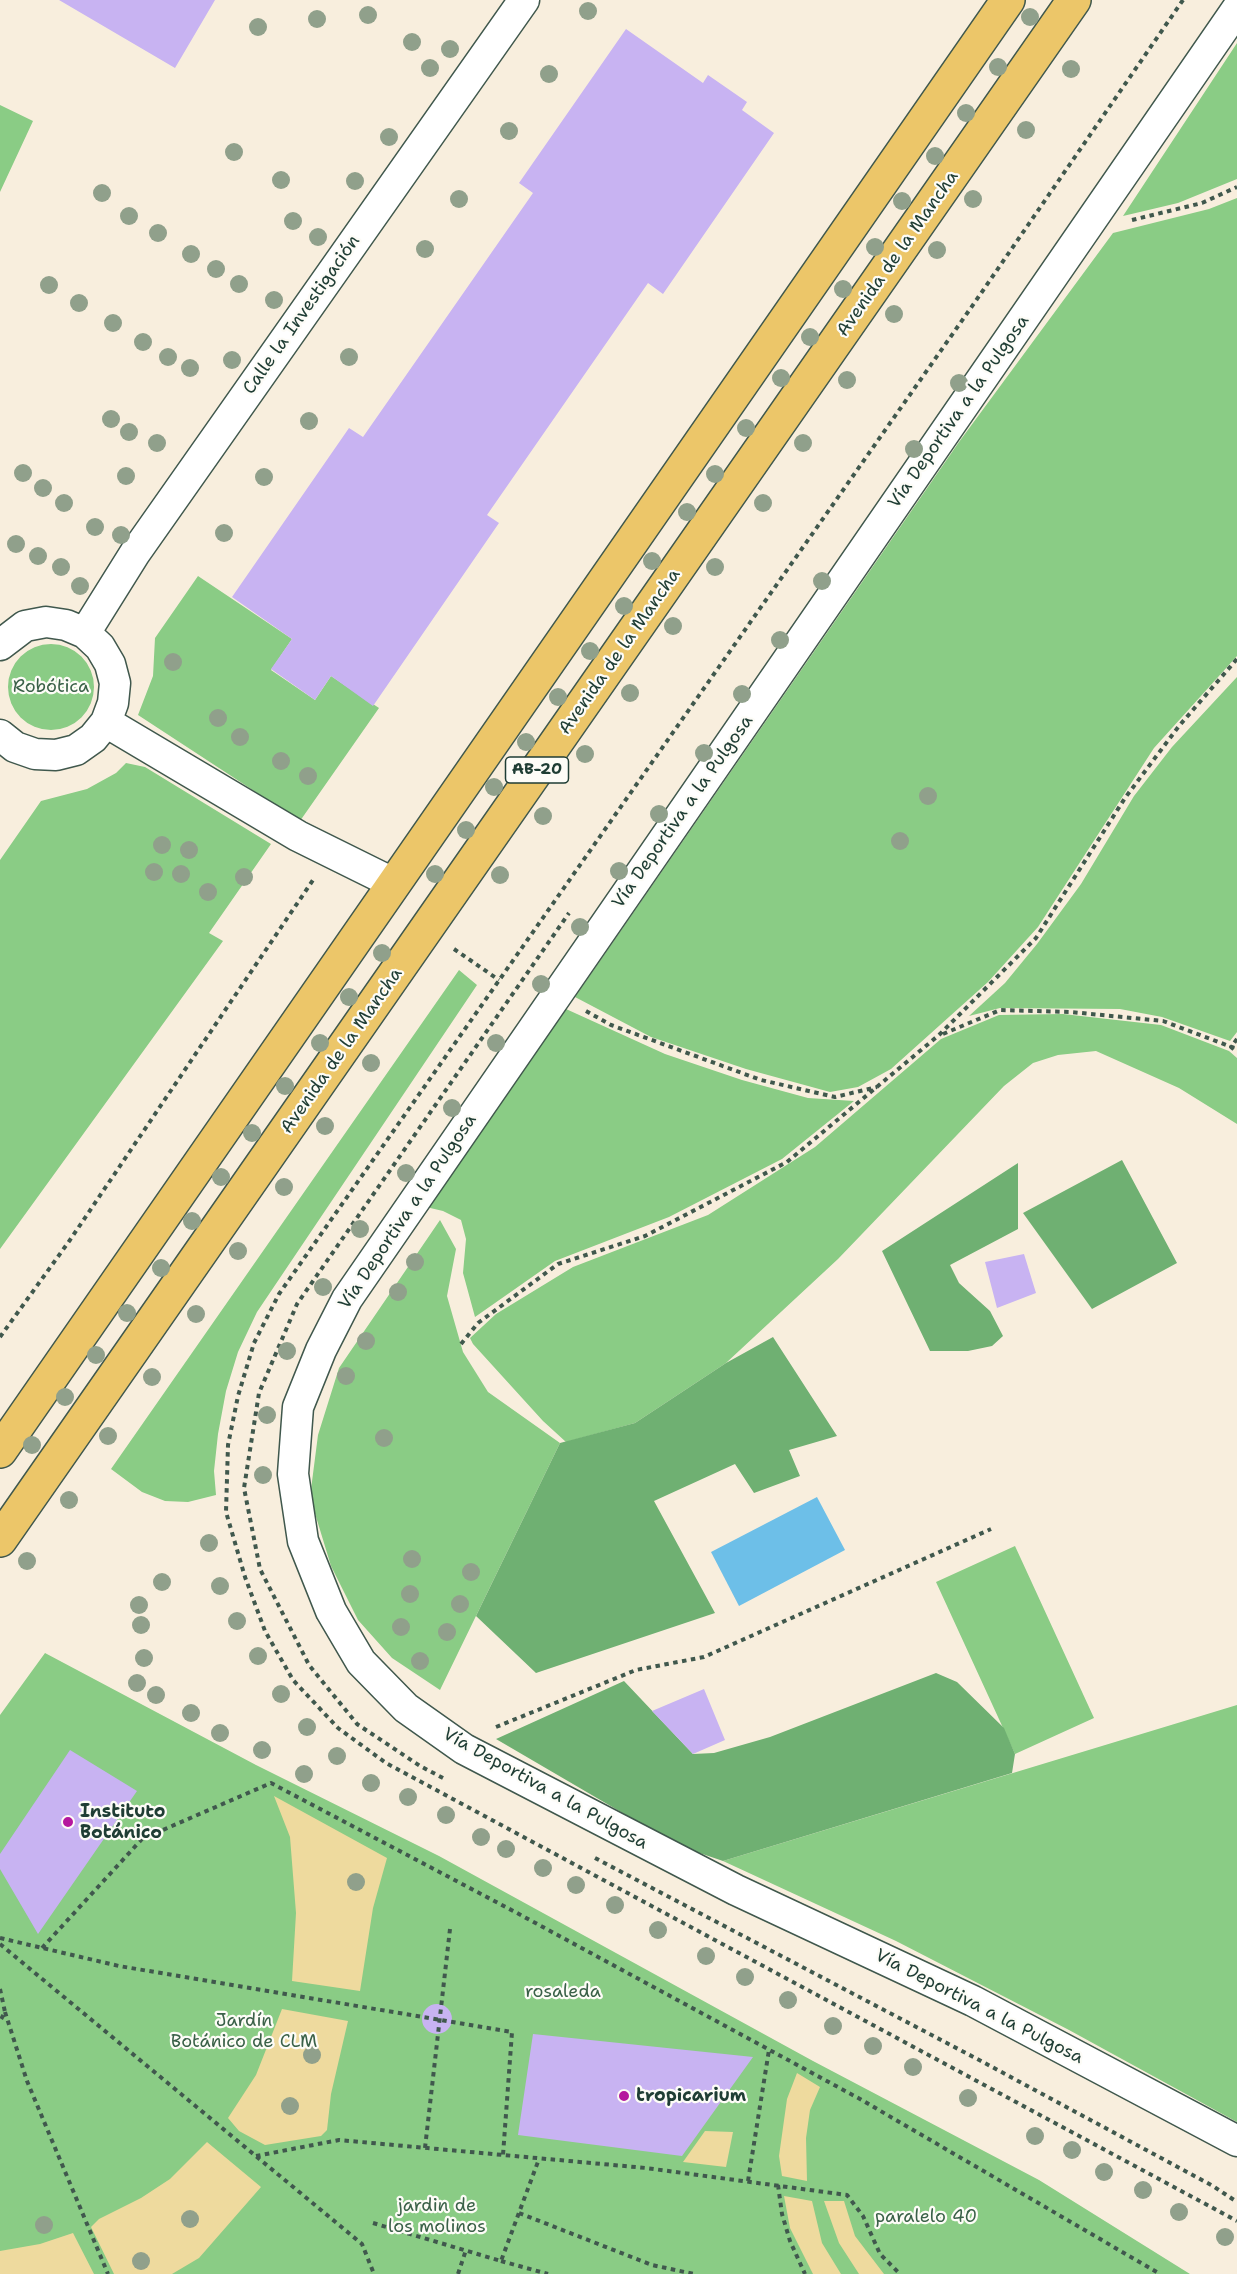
<!DOCTYPE html>
<meta charset="utf-8">
<style>
body{margin:0}
canvas{display:block;background:#f8eedd}
</style>
<canvas width="1237" height="2274"></canvas>
<script>
const g = document.querySelector('canvas').getContext('2d');
g.lineJoin = 'round';
function paint(path, color) { g.fillStyle = color; g.fill(path, 'evenodd'); }
const shape = rows => new Path2D(rows.map(r => 'M' + r).join(''));
function strokePath(path, color, width, dash) { g.strokeStyle = color; g.lineWidth = width; g.lineCap = dash ? 'butt' : 'round'; g.setLineDash(dash || []); g.stroke(path); }
function drawText(font, color, halo, rows, align = 'center') {
  g.font = font + ' "Shantell Sans",sans-serif'; g.lineWidth = 4.5; g.setLineDash([]); g.textBaseline = 'middle'; g.strokeStyle = halo; g.fillStyle = color; for (const [text, x, y, turn = 0] of rows) {
    g.save(); g.translate(x, y); g.rotate((+turn || 0) * Math.PI / 180); g.textAlign = isNaN(turn) ? turn : align; if (halo) g.strokeText(text, 0, 0); g.fillText(text, 0, 0); g.restore();
  }
}
paint(shape([
 [1237,43,1237,179,1178,203,1123,216],
 [0,105,33,121,0,192],
 [1237,198,1237,656,1154,748,1038,927,988,982,891,1069,858,1087,830,1092,746,1069,651,1037,575,997,959,442,1113,233,1209,209],
 [198,576,292,639,271,670,315,700,331,676,379,708,300,821,138,715,153,676,155,638],
 '8 687a43 43 0 1 1 86 0a43 43 0 1 1-86 0Z',
 [1237,677,1237,1032,1230,1041,1162,1017,1120,1009,1000,1008,969,1016,1005,983,1037,944,1081,884,1134,796,1172,747],
 [126,763,145,767,271,844,209,933,223,941,0,1249,0,860,41,801,87,789,116,773],
 [459,970,477,985,257,1312,238,1352,226,1391,218,1434,214,1471,216,1495,188,1502,165,1501,142,1492,111,1469],
 [566,1009,665,1054,742,1080,808,1098,854,1101,782,1159,669,1217,555,1261,475,1317,463,1273,466,1239,461,1220,443,1211,426,1207,544,1036],
 [1063,1014,1161,1025,1229,1051,1237,1058,1237,1124,1179,1088,1096,1051,1058,1055,1033,1063,1004,1086,838,1259,726,1363,635,1423,566,1442,543,1421,473,1344,470,1338,496,1314,573,1267,708,1215,815,1147,941,1039,999,1015],
 [440,1220,456,1249,447,1296,463,1352,488,1392,560,1443,440,1690,392,1658,358,1620,331,1566,310,1497,318,1435,339,1368],
 [1015,1546,1094,1718,1015,1754,936,1582],
 [45,1653,256,1765,439,1856,813,2061,1039,2180,1190,2274,0,2274,0,1715],
 [1237,1705,1237,2122,1069,2030,896,1941,723,1861]
]), '#8acc85');
paint(shape([
 [1122,1160,1177,1263,1092,1309,1023,1213],
 [1018,1163,1018,1229,950,1265,959,1283,990,1311,1003,1336,992,1346,968,1351,930,1351,882,1251],
 [773,1337,837,1436,789,1450,800,1476,754,1493,735,1464,654,1501,715,1613,536,1673,476,1616,560,1443,635,1423,726,1363],
 [936,1673,957,1682,1004,1728,1015,1754,1012,1773,723,1861,679,1846,496,1739,624,1681,693,1754,714,1753,770,1737]
]), '#6fb072');
paint(shape([
 [274,1796,387,1858,373,1908,360,1991,292,1981,296,1913,290,1837],
 [282,2009,348,2021,331,2094,327,2130,321,2136,265,2145,239,2131,228,2118,256,2075],
 [797,2073,820,2087,810,2110,806,2138,807,2181,782,2176,779,2156,787,2099],
 [705,2131,733,2132,726,2167,683,2162],
 [207,2142,261,2187,199,2258,172,2274,114,2274,91,2227,99,2219,141,2198,170,2179],
 [784,2196,812,2201,822,2243,841,2274,813,2274,790,2228],
 [824,2201,844,2201,855,2236,884,2274,859,2274,839,2243],
 [73,2233,94,2274,0,2274,0,2251,40,2244]
]), '#eeda9e');
paint(shape([
 [817,1497,845,1550,739,1606,711,1552]
]), '#6dbfe8');
paint(shape([
 [59,0,215,0,175,68],
 [626,29,703,83,708,75,747,102,742,110,774,133,663,294,648,283,487,515,499,523,373,706,331,676,315,700,271,669,292,639,232,597,349,428,363,437,533,193,519,183],
 [1024,1254,1036,1293,997,1308,985,1262],
 [704,1689,725,1740,693,1754,652,1711],
 [70,1750,137,1791,38,1934,0,1869,0,1854],
 '422 2019a15 15 0 1 1 30 0a15 15 0 1 1-30 0Z',
 [533,2034,753,2057,682,2156,518,2135]
]), '#c8b3f2');
const street = shape([
 [1237,9,347,1299,321,1350,298,1407,293,1474,303,1541,331,1611,361,1662,406,1708,464,1749,736,1890,973,2001,1237,2141],
 [85,633,135,553,524,0],
 [0,645,25,626,46,622,66,625,85,633,100,647,110,664,115,683,113,703,106,722,93,738,76,750,56,755,35,754,15,747,0,735],
 [106,722,298,836,395,884]
]);
const primary = shape([
 [0,1451,1008,0],
 [0,1540,1074,0]
]);
strokePath(street, '#40584d', 33);
strokePath(primary, '#40584d', 36);
strokePath(shape([
 [1183,0,975,302,279,1294,254,1343,238,1396,228,1445,226,1512,245,1577,265,1631,293,1680,338,1728,386,1763,1237,2221],
 [1132,220,1202,203,1237,187],
 [454,949,499,980],
 [586,1011,611,1025,761,1080,835,1097,877,1087],
 [943,1034,1000,1010,1071,1012,1163,1021,1237,1049],
 [1237,1039,1231,1047,1237,1052],
 [0,1337,70,1240,313,880],
 [461,1344,478,1323,558,1264,645,1236,787,1162,939,1035,1036,938,1125,798,1179,726,1237,659],
 [496,1727,636,1670,704,1657,991,1529],
 [443,1778,420,1766,357,1724,309,1665,260,1569,244,1488,259,1393,297,1304,569,913],
 [595,1858,981,2061,1213,2186,1237,2202],
 [0,1938,119,1966,512,2032,503,2155],
 [0,1944,362,2244,374,2274],
 [42,1948,142,1839,271,1783,517,1913,860,2099,1160,2274],
 [0,1989,5,2012,0,2021],
 [5,2012,27,2081,108,2274],
 [425,2148,450,1929],
 [256,2156,339,2140,646,2168,847,2195,863,2216,880,2254,900,2274],
 [748,2181,769,2050],
 [778,2185,782,2214,790,2241,805,2274],
 [519,2213,652,2265,694,2274],
 [373,2223,501,2261,539,2159],
 [501,2261,548,2274],
 [458,2274,466,2250]
]), '#40584d', 4, [4.5, 4.5]);
strokePath(street, '#fff', 30);
strokePath(primary, '#ecc669', 33);
g.fillStyle = '#90a08b';
for (const [x, y] of [
 [588,11],
 [368,15],
 [1030,17],
 [317,19],
 [258,27],
 [412,42],
 [450,49],
 [998,67],
 [430,68],
 [1071,69],
 [549,74],
 [966,113],
 [1026,130],
 [509,131],
 [389,137],
 [234,152],
 [935,156],
 [281,180],
 [355,181],
 [102,193],
 [459,199],
 [973,199],
 [902,201],
 [129,216],
 [293,221],
 [158,233],
 [318,237],
 [875,247],
 [425,249],
 [937,250],
 [191,254],
 [216,269],
 [239,284],
 [49,285],
 [843,289],
 [274,300],
 [79,303],
 [894,314],
 [113,323],
 [810,337],
 [143,342],
 [168,357],
 [349,357],
 [232,360],
 [190,368],
 [781,378],
 [847,380],
 [959,383],
 [111,419],
 [309,421],
 [746,428],
 [129,432],
 [157,443],
 [803,443],
 [914,449],
 [23,473],
 [715,474],
 [126,476],
 [264,477],
 [43,488],
 [64,503],
 [763,503],
 [687,512],
 [95,527],
 [224,533],
 [121,535],
 [16,544],
 [38,556],
 [652,561],
 [61,567],
 [715,567],
 [822,581],
 [80,586],
 [624,606],
 [673,626],
 [780,640],
 [590,651],
 [173,662],
 [630,693],
 [742,694],
 [558,697],
 [218,718],
 [240,737],
 [526,742],
 [704,753],
 [585,754],
 [281,761],
 [308,776],
 [494,787],
 [928,796],
 [659,814],
 [543,816],
 [466,830],
 [900,841],
 [162,845],
 [189,850],
 [619,871],
 [154,872],
 [181,874],
 [435,874],
 [500,875],
 [244,877],
 [208,892],
 [580,927],
 [382,953],
 [541,984],
 [349,997],
 [320,1043],
 [496,1043],
 [371,1063],
 [285,1086],
 [452,1108],
 [325,1126],
 [252,1133],
 [406,1173],
 [221,1177],
 [284,1187],
 [192,1221],
 [360,1229],
 [238,1251],
 [415,1262],
 [161,1268],
 [323,1287],
 [398,1292],
 [127,1313],
 [196,1314],
 [366,1341],
 [287,1351],
 [96,1355],
 [346,1376],
 [152,1377],
 [65,1397],
 [267,1415],
 [108,1436],
 [384,1438],
 [32,1445],
 [263,1475],
 [69,1500],
 [209,1543],
 [412,1559],
 [27,1561],
 [471,1572],
 [162,1582],
 [220,1586],
 [410,1594],
 [460,1604],
 [139,1605],
 [237,1621],
 [141,1625],
 [401,1627],
 [447,1632],
 [258,1656],
 [144,1658],
 [420,1661],
 [137,1683],
 [281,1694],
 [156,1695],
 [191,1713],
 [307,1727],
 [220,1733],
 [262,1750],
 [337,1756],
 [304,1774],
 [371,1783],
 [408,1797],
 [446,1815],
 [481,1837],
 [506,1849],
 [543,1868],
 [356,1882],
 [576,1885],
 [615,1905],
 [658,1930],
 [706,1956],
 [745,1977],
 [788,2000],
 [833,2026],
 [873,2046],
 [312,2055],
 [913,2067],
 [968,2098],
 [290,2106],
 [1035,2136],
 [1072,2150],
 [1104,2172],
 [1143,2190],
 [1179,2212],
 [190,2219],
 [44,2225],
 [1225,2237],
 [141,2261]
]) { g.beginPath(); g.arc(x, y, 9, 0, 2 * Math.PI); g.fill(); }
for (const [x, y, r, color] of [
 [68,1822,6,"#b5179e"],
 [624,2096,6,"#b5179e"]
]) { const dot = new Path2D(); dot.arc(x, y, r, 0, 2 * Math.PI); g.fillStyle = color; g.fill(dot); strokePath(dot, '#fdfcf7', 2); }
for (const [x, y, w] of [
 [537,770,63]
]) { const box = new Path2D(); box.roundRect(x - w / 2, y - 13, w, 26, 4.5); g.fillStyle = '#fdfcf7'; g.fill(box); strokePath(box, '#1f3d34', 1.5); }
drawText('bold 16px', '#1f3d34', null, [
 ["AB-20",537,770]
]);
drawText('18px', '#1f3d34', '#fdfcf7', [
 ["Avenida de la Mancha",898,254,-55],
 ["Calle la Investigación",302,315,-55],
 ["Vía Deportiva a la Pulgosa",959,412,-55],
 ["Avenida de la Mancha",620,652,-55],
 ["Vía Deportiva a la Pulgosa",683,812,-55],
 ["Avenida de la Mancha",342,1051,-55],
 ["Vía Deportiva a la Pulgosa",408,1212,-56],
 ["Vía Deportiva a la Pulgosa",545,1789,29],
 ["Vía Deportiva a la Pulgosa",979,2007,27]
]);
drawText('18px', '#3a6148', '#fdfcf7', [
 ["Robótica",51,687],
 ["rosaleda",563,1992],
 ["Jardín",244,2021],
 ["Botánico de CLM",244,2042],
 ["jardin de",437,2206],
 ["los molinos",437,2227],
 ["paralelo 40",926,2217]
]);
drawText('bold 18px', '#1f3d34', '#fdfcf7', [
 ["Instituto",80,1812],
 ["Botánico",80,1833],
 ["tropicarium",636,2096]
], 'left');
</script>
